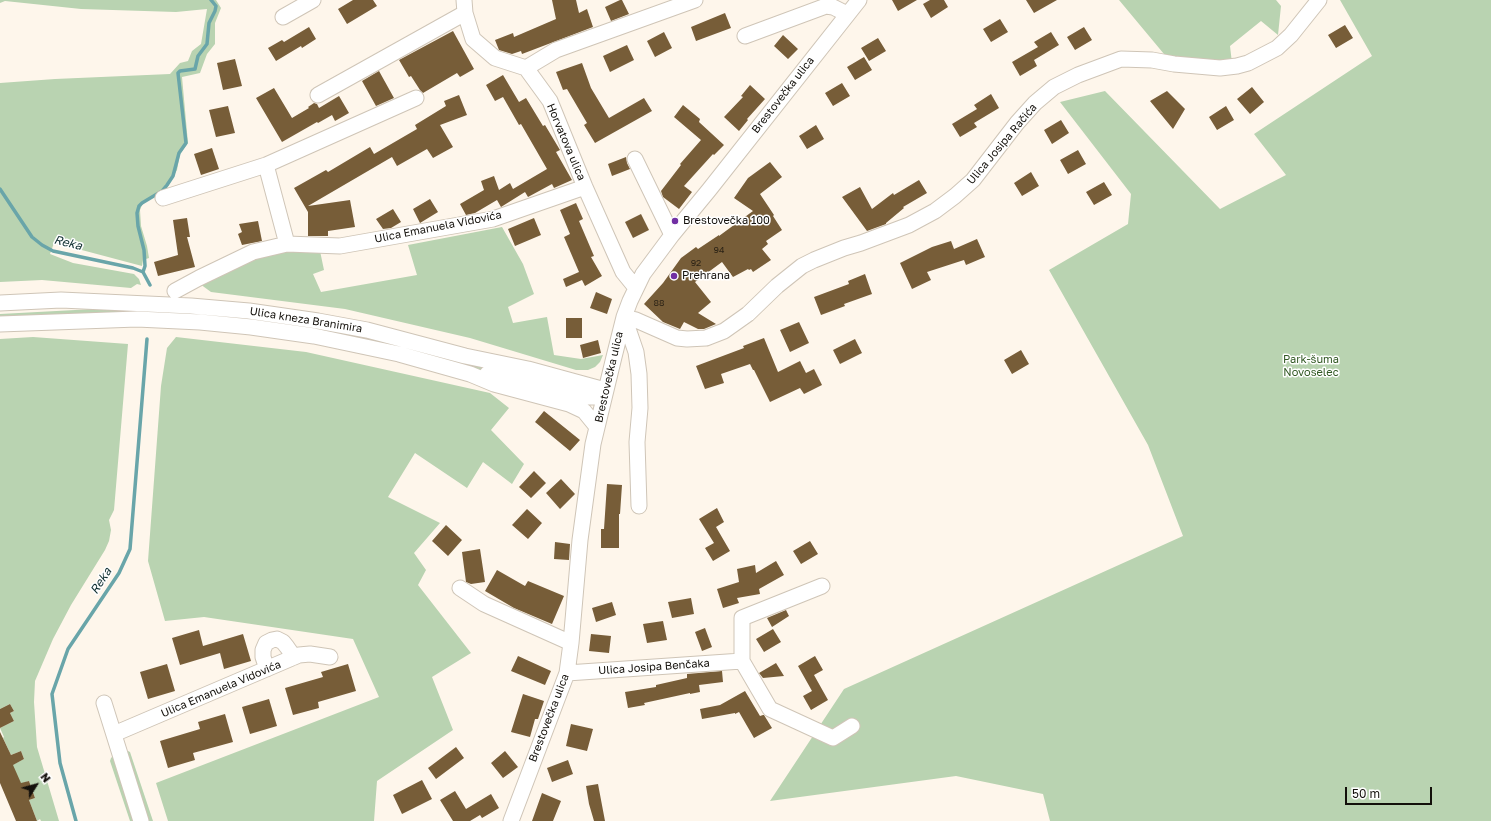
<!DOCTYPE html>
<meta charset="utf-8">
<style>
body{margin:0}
#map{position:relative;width:1491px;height:821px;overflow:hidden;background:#fef6eb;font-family:"Golos Text",sans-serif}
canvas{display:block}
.north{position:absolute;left:16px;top:765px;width:40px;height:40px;-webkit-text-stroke:3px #fff;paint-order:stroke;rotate:53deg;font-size:11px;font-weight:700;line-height:16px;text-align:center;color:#13100b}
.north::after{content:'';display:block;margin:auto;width:14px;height:18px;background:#13100b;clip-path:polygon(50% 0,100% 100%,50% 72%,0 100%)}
.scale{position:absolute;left:1345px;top:787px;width:87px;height:18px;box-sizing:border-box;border:2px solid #13100b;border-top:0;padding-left:5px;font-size:12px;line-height:14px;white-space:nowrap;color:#13100b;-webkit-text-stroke:3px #fff;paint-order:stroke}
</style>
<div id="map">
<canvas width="1491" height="821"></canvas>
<div class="north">N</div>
<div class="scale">50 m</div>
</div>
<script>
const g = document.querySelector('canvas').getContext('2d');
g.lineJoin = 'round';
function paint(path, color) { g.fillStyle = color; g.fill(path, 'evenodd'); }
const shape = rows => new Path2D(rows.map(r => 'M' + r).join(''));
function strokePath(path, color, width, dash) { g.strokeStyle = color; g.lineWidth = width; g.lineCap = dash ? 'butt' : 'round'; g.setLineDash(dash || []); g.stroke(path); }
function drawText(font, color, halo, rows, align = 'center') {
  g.font = font + ' "Golos Text",sans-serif'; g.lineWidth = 3; g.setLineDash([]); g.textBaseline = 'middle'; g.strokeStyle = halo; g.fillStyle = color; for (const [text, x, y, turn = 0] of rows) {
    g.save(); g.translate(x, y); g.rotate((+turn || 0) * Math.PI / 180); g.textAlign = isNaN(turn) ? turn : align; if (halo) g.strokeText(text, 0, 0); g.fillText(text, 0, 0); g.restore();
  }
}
paint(shape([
 [0,0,216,0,221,8,215,23,215,44,207,54,200,73,182,77,188,143,180,154,177,170,165,192,147,200,142,205,140,210,141,226,147,246,149,258,143,260,142,266,78,249,77,247,54,243,50,254,73,263,134,274,139,279,141,285,137,284,131,288,42,280,0,282,0,83,55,79,170,74,180,63,188,61,192,51,201,44,207,9,176,12,81,9,5,1,0,3],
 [1119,0,1276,0,1281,6,1278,35,1261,21,1230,46,1232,63,1169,60],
 [1340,0,1491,0,1491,821,1050,821,1043,794,956,776,770,801,844,689,1183,536,1148,445,1049,270,1128,224,1131,194,1060,102,1105,91,1220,209,1286,175,1254,134,1372,56],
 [502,227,523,264,534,294,508,307,513,323,547,317,554,355,581,359,603,355,600,362,595,367,588,370,576,370,470,338,345,309,211,292,200,284,264,253,296,250,320,251,324,270,313,274,321,292,417,275,408,245],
 [94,309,229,315,364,335,502,373,165,314,109,312,0,318,0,314],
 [33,337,128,344,114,510,109,520,111,530,109,541,105,550,71,605,53,639,35,681,34,702,37,747,59,821,41,821,40,819,37,821,29,800,35,798,29,781,21,784,12,765,24,759,21,751,11,755,3,738,4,737,0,728,14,721,10,713,14,711,10,704,0,709,0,339],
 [176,337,306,352,490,393,509,408,491,430,524,464,512,484,483,462,467,488,415,453,388,497,440,523,414,553,426,570,418,585,471,653,432,677,453,730,377,781,374,821,168,821,156,783,379,697,353,639,204,617,165,621,148,561,161,386,167,348],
 [128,751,130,752,153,821,148,821,125,752],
 [114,755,135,821,130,821,110,761,111,758]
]), '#b9d3b1');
strokePath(shape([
 [0,189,32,237,42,245,53,251,133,268,143,272,150,285],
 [143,272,145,266,144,250,138,226,137,213,139,206,142,203,162,191,167,185,173,176,179,153,186,143,178,73,180,71,195,69,198,56,207,44,209,23,215,11,216,6,211,0],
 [76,821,60,763,52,694,68,649,119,573,130,549,147,339]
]), '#69a5a9', 3.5);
paint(shape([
 [353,0,373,0,377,6,347,24,338,9],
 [552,0,576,0,579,13,587,9,593,27,522,54,521,51,512,54,499,50,495,40,513,33,514,37,556,19],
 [620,0,622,0,629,14,611,21,605,7],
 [892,0,917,0,898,11],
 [930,0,944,0,948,7,931,18,923,4],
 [1026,0,1057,0,1034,13],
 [725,13,731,28,696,41,691,27],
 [1000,19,1008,32,991,42,983,29],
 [1345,25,1353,38,1336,48,1328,35],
 [309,27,316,39,302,48,301,46,276,61,268,48,282,40,284,42],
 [1084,27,1092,40,1075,50,1067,37],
 [453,31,474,69,460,77,457,73,423,93,420,90,411,76,409,77,399,60],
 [664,32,672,48,655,57,647,41],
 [1051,32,1059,45,1034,60,1037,66,1020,76,1012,62,1038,47,1034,42],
 [783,35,798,49,788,59,774,46],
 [878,38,886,51,869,61,861,48],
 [627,45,634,60,610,72,603,56],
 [864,57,872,70,855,80,847,67],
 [235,59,242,86,223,90,217,63],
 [582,63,591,88,609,118,644,98,652,111,595,143,584,125,587,123,567,89,563,90,556,72],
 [379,71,394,98,376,106,362,81],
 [503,75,519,102,526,98,543,126,545,125,560,150,556,152,572,180,554,188,552,184,528,197,525,192,501,207,497,200,475,213,466,215,460,204,484,190,481,181,494,176,499,190,510,183,513,189,547,169,521,124,519,125,503,97,495,101,486,85],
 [842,83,850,96,833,106,825,93],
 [750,85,765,99,747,119,748,120,739,131,724,117,743,97,741,96],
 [1252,87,1264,102,1250,114,1237,99],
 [274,88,292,118,309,108,308,107,314,103,317,104,319,108,339,96,349,113,335,121,332,115,318,123,317,122,282,142,256,98],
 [1167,91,1185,109,1173,129,1150,101],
 [991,94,999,108,974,123,977,127,960,137,952,124,977,109,974,105],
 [459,95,467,115,440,125,453,147,433,158,427,149,397,166,392,157,308,206,350,200,355,227,328,231,328,236,308,236,308,212,294,188,326,170,328,172,370,147,374,154,417,129,415,125,446,106,444,101],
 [683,105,700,119,699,122,724,145,714,155,713,154,684,186,692,192,679,209,663,197,661,191,681,165,680,164,701,140,674,117],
 [228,106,235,133,216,137,209,110],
 [1226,106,1234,120,1217,130,1209,117],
 [1061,120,1069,133,1052,144,1044,130],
 [816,125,824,139,807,149,799,136],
 [212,148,219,169,201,175,194,154],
 [1078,150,1086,164,1068,174,1060,160],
 [626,157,627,163,630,169,612,176,608,164],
 [770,162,782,177,760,194,774,215,773,216,782,230,766,241,768,244,762,249,771,260,753,272,751,269,749,270,748,269,733,277,722,262,695,282,711,302,698,313,716,324,704,329,698,329,684,322,680,329,663,322,644,304,663,283,681,258,696,247,698,249,719,235,719,236,753,211,734,198,748,178],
 [1031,172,1039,186,1022,196,1014,183],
 [919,180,927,193,903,207,904,208,886,223,886,224,867,231,842,197,860,187,872,209,893,193,894,195],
 [1104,182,1112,195,1094,205,1086,192],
 [430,199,438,212,420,223,413,209],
 [576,203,583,219,579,221,594,256,591,257,602,276,585,286,582,280,566,287,563,279,579,272,564,237,570,234,560,210],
 [393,209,401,222,391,228,383,229,376,219],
 [641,214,649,230,633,238,625,222],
 [187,218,190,237,187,237,195,267,158,276,154,262,178,255,173,220],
 [534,218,541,235,515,246,508,229],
 [258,221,262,241,242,245,238,234,242,232,239,224],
 [977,239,985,257,966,265,964,260,927,272,931,280,912,289,900,263,932,247,951,241,954,249],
 [865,274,872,294,844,304,845,306,821,315,814,297,849,284,848,281],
 [596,292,612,299,607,314,590,308],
 [566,318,582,318,582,338,566,338],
 [799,322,809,343,790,352,780,330],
 [764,338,778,372,800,361,806,373,814,369,822,385,804,394,800,388,770,402,754,370,753,370,750,364,721,374,724,383,705,389,696,366,744,348,743,346],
 [855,339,862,353,840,364,833,350],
 [598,340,601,353,583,358,580,345],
 [1021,350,1029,364,1012,374,1004,360],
 [544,411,580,440,570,451,535,422],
 [534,471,546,483,531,498,519,487],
 [561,479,575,494,560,509,546,493],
 [607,484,622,485,620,514,619,514,619,548,601,548,601,529,604,529],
 [717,508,724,522,716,527,730,551,713,561,705,548,714,543,699,519],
 [527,509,542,523,528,539,512,525],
 [446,525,462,540,448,556,432,541],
 [810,541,818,554,801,564,793,551],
 [555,542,570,544,569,560,554,559],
 [480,549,485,582,471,584,466,582,462,552],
 [776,561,784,575,759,589,760,594,737,598,739,603,723,608,717,589,739,582,737,569,755,565,756,573],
 [497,570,525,586,528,581,564,596,552,624,514,608,485,591],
 [691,598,694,614,672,618,668,602],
 [612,602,616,615,596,622,592,608],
 [786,610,789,616,772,627,767,618],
 [663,621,667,640,647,643,643,624],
 [705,628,712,647,702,651,695,632],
 [773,629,781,642,764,652,756,639],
 [199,630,203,646,243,634,251,661,224,669,220,653,180,665,172,638],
 [591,634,611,636,609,653,589,651],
 [518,656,551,671,545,685,511,671],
 [815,656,823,670,814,675,828,700,811,710,803,696,812,691,798,666],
 [776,663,784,676,763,678,759,673],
 [167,664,175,691,148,699,140,672],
 [348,664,356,691,318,702,319,708,293,715,285,688,323,677,321,672],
 [722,671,723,682,699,685,700,692,690,694,690,693,644,703,645,705,628,708,625,692,656,687,656,685,687,678,687,674],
 [745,691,760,716,763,715,764,715,772,728,754,738,739,712,735,714,735,713,702,719,700,709,720,705],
 [523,694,544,701,538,719,535,719,530,737,511,732],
 [269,699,277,726,250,734,242,707],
 [10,704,14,711,10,713,14,721,0,728,0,709],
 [225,714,233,742,193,753,195,760,168,768,160,741,200,729,198,722],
 [571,724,593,729,587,751,566,746],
 [0,732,11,755,21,751,24,759,13,765,21,783,29,781,35,798,29,800,37,821,16,821,0,783],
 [456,747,464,758,436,779,428,768],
 [505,751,518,767,503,778,491,763],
 [568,760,573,774,552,782,547,768],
 [422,780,432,799,402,814,393,795],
 [598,784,605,821,594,821,589,804,586,786],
 [455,791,466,809,491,794,499,808,482,818,480,815,470,821,453,821,440,800],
 [542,793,561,801,553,821,532,821]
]), '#775d38');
const minor = shape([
 [464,0,465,13,473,39,495,58,526,68,550,101,585,187,623,272,636,288],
 [283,17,313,0],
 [745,36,826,6,833,7,847,14],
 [526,68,556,50,695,0],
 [318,95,465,13],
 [635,159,672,235],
 [266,165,287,244],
 [163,198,266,165,416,98],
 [175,291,199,278,253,252,287,244,340,246,493,219,585,187],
 [0,303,61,300,191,306,249,311,318,321,367,330,465,356,528,369,605,390],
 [624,317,636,320,677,338,687,339,706,338,724,331,748,314,777,286,802,266,814,260,844,248,861,243,909,225,935,211,955,196,973,180,1017,123,1035,103,1054,87,1078,75,1121,59,1152,60,1174,64,1220,68,1237,66,1248,63,1277,48,1291,35,1319,0],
 [624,317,636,352,639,374,640,408,637,442,639,506],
 [0,324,137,319,200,322,251,327,314,336,399,354,470,374,494,384,569,404,584,411,597,427],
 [487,374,509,377,583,397,594,397,604,395],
 [460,588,484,604,571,643],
 [742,661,742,618,822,586],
 [267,669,263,657,263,650,266,643,272,640,277,639,283,642,287,647,294,657],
 [567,673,742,661,770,709,833,738,852,726],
 [104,703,141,821],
 [114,734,299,655,310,654,330,657],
 [511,821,567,673,571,643,580,540,593,444,614,357,624,317,630,301,643,274,672,235,709,190,859,0]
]);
strokePath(minor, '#cfc5b7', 17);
strokePath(minor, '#fff', 15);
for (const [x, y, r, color] of [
 [675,221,4,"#712fa3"],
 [674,276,4,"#712fa3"]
]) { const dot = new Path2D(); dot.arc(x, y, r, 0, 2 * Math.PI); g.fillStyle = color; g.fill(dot); strokePath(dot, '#fff', 1.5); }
drawText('9px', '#2c2316', null, [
 ["94",719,250],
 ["92",696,263],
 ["88",659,303]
]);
drawText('11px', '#13100b', '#fff', [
 ["Brestovečka ulica",783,95,-52],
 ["Horvatova ulica",566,142,67],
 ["Ulica Josipa Račića",1002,144,-50],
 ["Ulica Emanuela Vidovića",438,227,-11],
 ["Ulica kneza Branimira",306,320,9],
 ["Brestovečka ulica",609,377,-77],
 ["Ulica Josipa Benčaka",654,667,-4],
 ["Ulica Emanuela Vidovića",221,689,-23],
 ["Brestovečka ulica",549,718,-69]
]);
drawText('11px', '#13100b', '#fff', [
 ["Brestovečka 100",683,221],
 ["Prehrana",682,276]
], 'left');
drawText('11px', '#325924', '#fff', [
 ["Park-šuma",1311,360],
 ["Novoselec",1311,373]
]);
drawText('italic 12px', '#113032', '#fff', [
 ["Reka",68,243,14],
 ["Reka",101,581,-57]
]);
</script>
